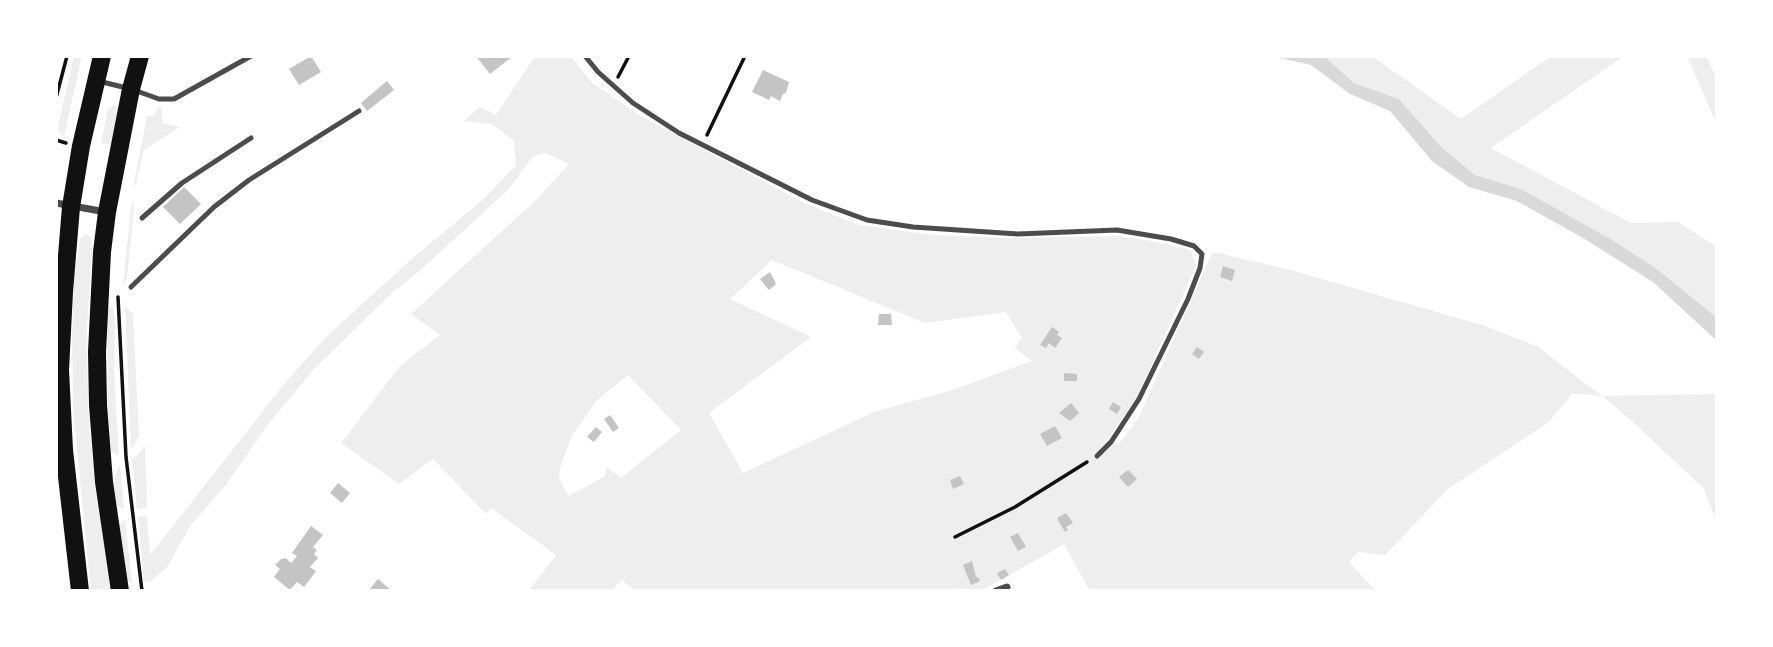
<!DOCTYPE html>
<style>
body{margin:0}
#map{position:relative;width:1773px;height:647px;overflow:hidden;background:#fff;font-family:"PT Sans Narrow",sans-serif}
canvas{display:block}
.frame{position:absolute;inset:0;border:58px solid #fff;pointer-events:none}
</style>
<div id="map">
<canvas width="1773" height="647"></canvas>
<div class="frame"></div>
</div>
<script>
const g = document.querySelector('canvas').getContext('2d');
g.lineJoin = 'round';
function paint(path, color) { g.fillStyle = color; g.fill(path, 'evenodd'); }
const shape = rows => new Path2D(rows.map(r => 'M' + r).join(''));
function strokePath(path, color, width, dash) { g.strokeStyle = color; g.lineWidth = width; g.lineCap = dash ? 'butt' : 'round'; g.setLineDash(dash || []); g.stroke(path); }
paint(shape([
 [74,56,82,56,64,136,60,134,58,127],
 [535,56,571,56,591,82,641,116,804,203,859,225,933,235,1006,238,1118,236,1152,241,1191,250,1196,266,1136,399,1108,438,1118,445,1138,419,1212,253,1218,253,1287,269,1485,326,1538,347,1602,396,1717,394,1717,522,1704,489,1632,421,1602,396,1572,393,1549,422,1448,489,1385,555,1358,552,1349,562,1376,591,1090,591,1064,544,981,591,968,591,959,588,954,591,635,591,622,580,611,591,533,591,530,589,556,555,491,508,486,514,433,459,399,484,341,443,400,366,440,335,411,314,536,200,569,164,546,153,533,156,509,189,416,274,395,290,313,370,269,423,225,486,190,526,168,566,151,581,144,582,138,517,147,516,150,555,285,383,326,337,415,256,485,198,516,165,514,141,492,124,464,121,480,107,496,115],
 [772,260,925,323,1006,312,1022,338,1015,348,1032,361,952,390,874,412,743,473,709,413,811,337,730,299],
 [628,375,681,430,621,478,607,467,604,477,568,496,559,478,561,464,572,436,597,400],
 [1324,56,1372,56,1461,119,1551,56,1624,56,1491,148,1631,223,1678,222,1717,247,1717,318,1657,269,1521,189,1475,175,1441,147,1399,99,1354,83],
 [1687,56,1706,56,1717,79,1717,125],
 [114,105,119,107,112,145,101,143,108,109],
 [159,107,161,107,163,123,180,127,144,150,136,184,133,188,147,116,153,116],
 [132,201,134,207,127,279,123,284],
 [87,234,91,239,92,251,87,326,88,409,95,488,106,547,111,591,91,591,73,410,72,338,74,279,79,243,81,237],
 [112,306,115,317,114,373,119,456,111,452,108,409,107,310],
 [125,306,133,314,139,437,131,450],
 [145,446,147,508,137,509,132,459,135,458],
 [120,465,124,510,116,504,113,480],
 [125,519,132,583,124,578,118,527]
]), '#eee');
paint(shape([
 [1271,56,1324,56,1354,83,1399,99,1441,147,1475,175,1521,189,1612,240,1657,269,1717,318,1717,341,1653,282,1583,238,1517,201,1469,187,1432,161,1390,111,1350,94,1311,65]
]), '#d9d9d9');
paint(shape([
 [311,56,321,72,299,85,289,69],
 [476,56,513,56,490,74],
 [763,70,789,82,786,93,783,94,780,101,771,96,769,100,752,92],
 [387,81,394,90,367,111,361,103],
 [184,187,201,204,180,224,163,207],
 [1223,266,1235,270,1232,281,1220,277],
 [770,272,776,284,769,290,760,279],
 [879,314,891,314,892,325,878,325],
 [1052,327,1059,332,1057,335,1062,338,1055,348,1049,343,1046,348,1040,345],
 [1197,347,1204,352,1199,359,1192,354],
 [1064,373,1077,374,1077,381,1064,381],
 [1113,402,1121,407,1117,414,1109,409],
 [1071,403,1079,413,1070,421,1059,413],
 [610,415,619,428,613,432,604,419],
 [1055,426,1062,438,1047,446,1040,434],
 [596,427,602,432,594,442,587,437],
 [1128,470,1137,479,1128,487,1119,477],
 [960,476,964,484,953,489,950,480],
 [338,483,350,493,342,503,330,493],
 [1066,513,1073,523,1066,527,1068,530,1065,532,1057,518],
 [311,526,323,535,313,547,317,550,314,554,318,558,310,567,316,571,304,587,297,582,290,590,274,577,280,569,275,565,281,559,286,558,291,563,297,556,292,553],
 [1018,533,1026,547,1018,551,1010,537],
 [972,561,976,577,978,577,980,581,971,585,963,565],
 [1005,569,1009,575,1001,580,997,573],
 [378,579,392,591,368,591]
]), '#c4c4c4');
strokePath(shape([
 [618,77,629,56],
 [56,98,67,56],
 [707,135,745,56],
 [56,140,66,143],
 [118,297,126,457,142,591],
 [955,537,1015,507,1087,462]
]), '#111', 3.5);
strokePath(shape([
 [585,56,598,72,633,103,679,133,812,200,867,220,913,227,1018,234,1117,230,1171,239,1194,246,1202,254,1200,268,1188,299,1139,399,1111,442,1097,456],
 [98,81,131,89,159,99,174,99,251,56],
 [142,218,182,183,251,138],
 [131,287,214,207,249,180,359,111]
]), '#4c4c4c', 5);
strokePath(shape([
 [56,203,106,212],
 [996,591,1007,587]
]), '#4c4c4c', 7);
strokePath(shape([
 [80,591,64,450,60,370,64,292,71,207,81,146,102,56],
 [120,591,104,482,98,405,97,352,102,252,107,212,131,89,140,56]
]), '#111', 18);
</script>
